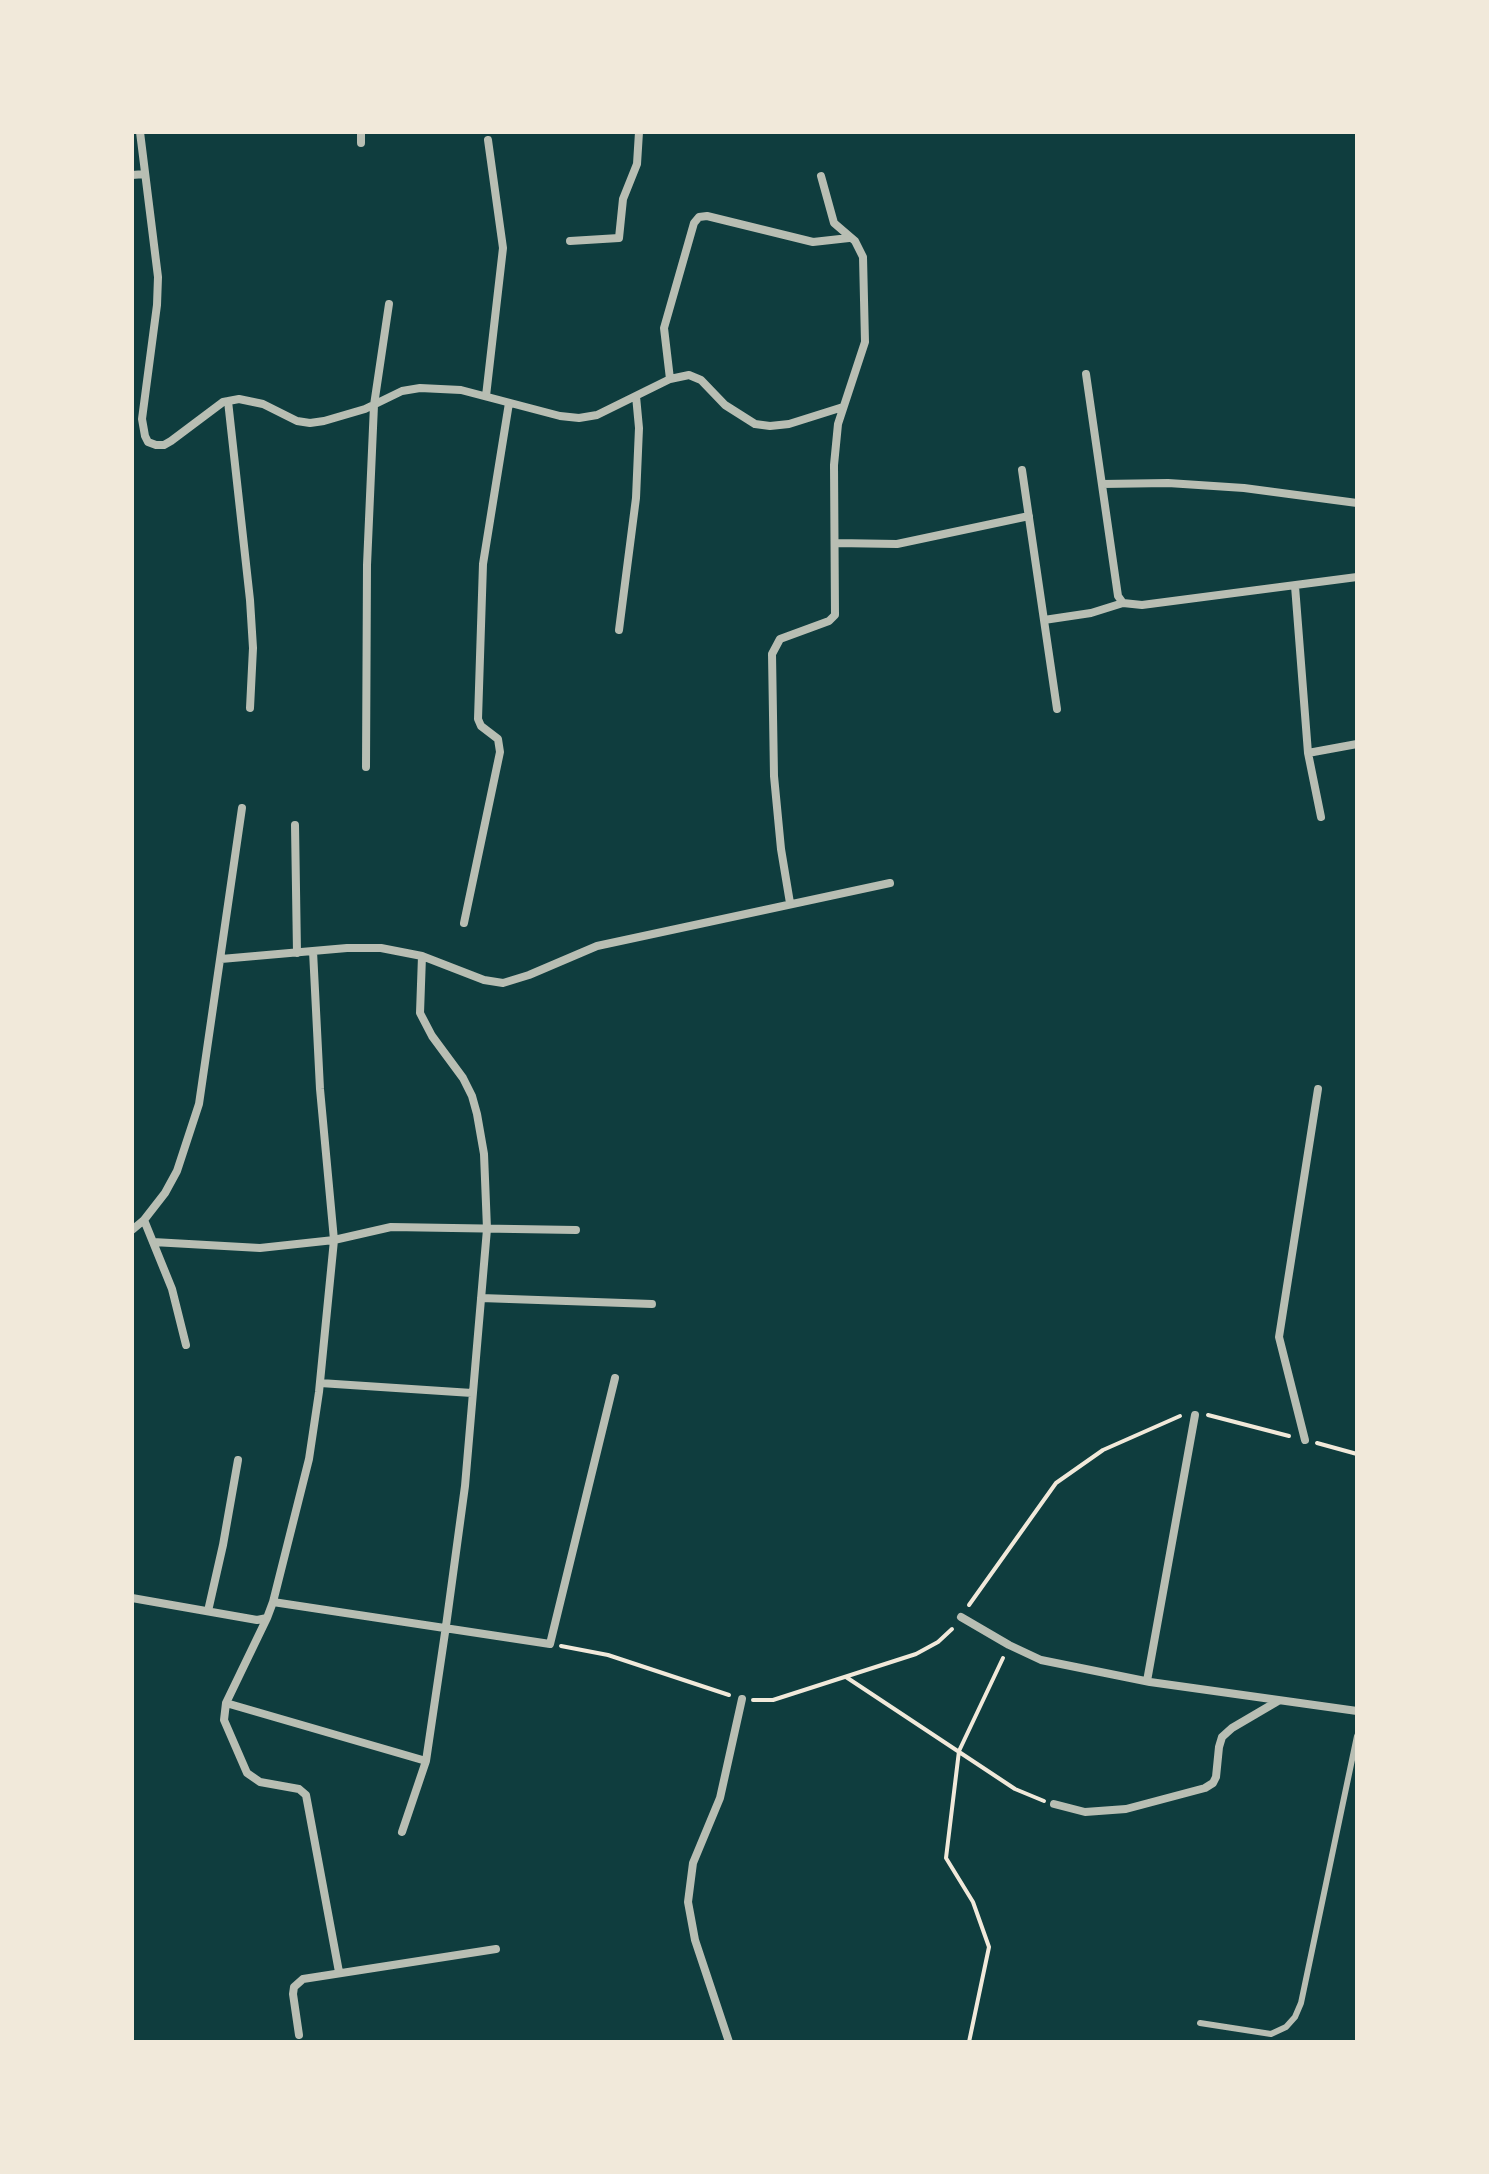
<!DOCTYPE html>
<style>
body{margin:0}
#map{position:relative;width:1489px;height:2174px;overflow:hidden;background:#0f3d3e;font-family:"Titillium Web",sans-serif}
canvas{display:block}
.frame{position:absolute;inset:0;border:134px solid #f1e9da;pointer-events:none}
</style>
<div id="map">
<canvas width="1489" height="2174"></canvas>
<div class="frame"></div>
</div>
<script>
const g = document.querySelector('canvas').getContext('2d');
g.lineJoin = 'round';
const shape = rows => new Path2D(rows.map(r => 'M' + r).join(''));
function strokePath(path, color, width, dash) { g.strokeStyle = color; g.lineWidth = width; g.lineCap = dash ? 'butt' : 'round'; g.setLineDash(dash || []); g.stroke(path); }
strokePath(shape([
 [1208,1415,1289,1436],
 [1317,1443,1357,1454],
 [969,1605,1056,1483,1103,1450,1180,1416],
 [561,1646,608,1655,729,1695],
 [846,1677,1015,1789,1044,1801],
 [753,1700,773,1700,916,1654,938,1642,952,1629],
 [969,2042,989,1947,973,1902,946,1858,959,1751,1003,1658]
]), '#f1e9da', 4);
strokePath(shape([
 [1200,2023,1271,2034,1286,2027,1295,2017,1301,2003,1357,1736]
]), '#b8beb3', 6);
strokePath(shape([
 [140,132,158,277,157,305,142,419,145,436,148,442,156,445,164,445,171,441,223,402,239,399,263,404,297,421,310,423,324,421,365,409,402,391,420,388,461,390,560,416,579,418,597,415,670,379,689,375,701,380,725,405,755,424,770,426,789,424,843,407],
 [361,132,361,143],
 [132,175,145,174],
 [570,241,619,238,623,199,637,164,639,132],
 [1086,374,1118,596,1123,603,1142,605,1357,577],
 [670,379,664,328,694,223,699,217,707,216,813,242,849,238],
 [486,396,503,248,488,140],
 [228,401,250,600,253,648,250,708],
 [1022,470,1057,709],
 [1102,484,1168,483,1244,488,1357,503],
 [836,543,897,544,1029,516],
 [1295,586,1308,753,1321,817],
 [1044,620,1091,613,1123,603],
 [619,630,636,498,639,428,636,396],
 [1308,753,1357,744],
 [366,767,367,565,374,405,389,304],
 [295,825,297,953],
 [790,903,781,849,774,776,772,654,780,639,829,621,835,615,834,465,838,424,865,342,863,257,855,241,834,223,821,176],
 [464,923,500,752,498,739,481,726,478,719,483,564,509,403],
 [221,959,347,948,381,948,422,956,484,980,503,983,529,975,597,946,890,883],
 [144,1220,172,1289,186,1345],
 [132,1230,144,1220,165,1193,177,1171,199,1104,242,808],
 [153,1242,260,1248,334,1240,391,1227,576,1230],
 [481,1298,652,1304],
 [320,1383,472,1393],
 [1305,1440,1279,1337,1318,1089],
 [132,1598,257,1620,267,1618,273,1602,309,1459,319,1392,334,1240,320,1089,313,951],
 [273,1602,550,1644,615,1378],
 [208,1611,223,1545,238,1460],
 [961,1617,1009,1645,1041,1660,1150,1682,1357,1711],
 [267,1618,226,1703,224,1720,247,1773,260,1782,299,1789,306,1795,339,1972],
 [1147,1681,1195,1415],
 [226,1703,426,1761],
 [1054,1804,1085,1812,1126,1809,1205,1788,1213,1783,1216,1777,1219,1747,1222,1737,1232,1728,1278,1701],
 [402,1832,426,1761,446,1626,465,1486,487,1229,484,1154,477,1114,472,1096,463,1078,432,1036,420,1013,422,956],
 [299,2035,293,1994,294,1987,303,1979,496,1949],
 [729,2042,695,1940,688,1902,693,1863,720,1798,742,1699]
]), '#b8beb3', 8);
</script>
